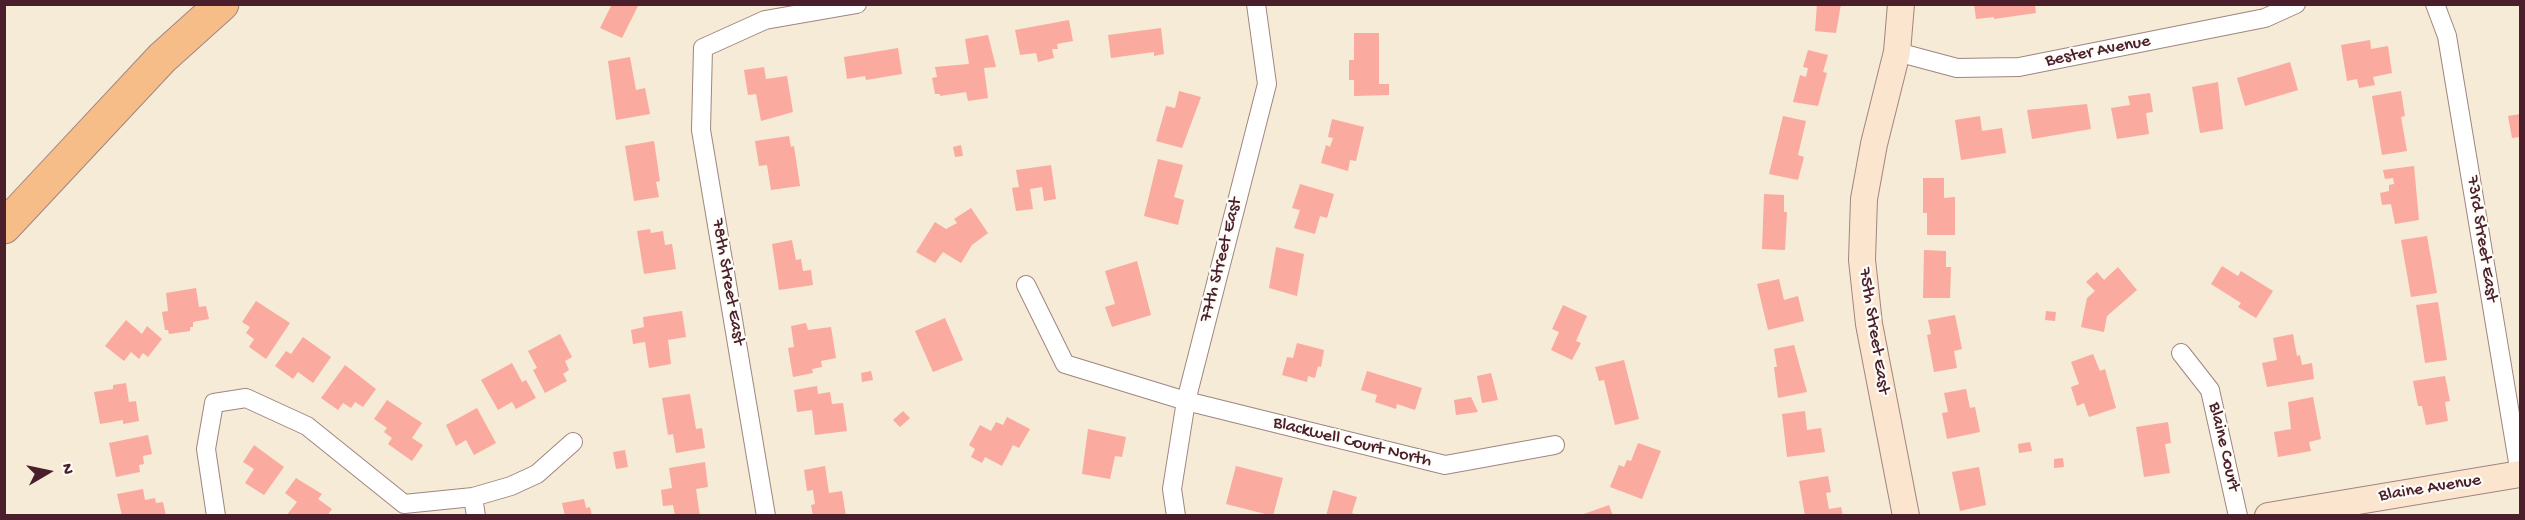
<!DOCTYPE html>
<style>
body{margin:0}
#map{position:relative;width:2525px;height:520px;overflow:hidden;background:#f6ebd6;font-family:"Gochi Hand",sans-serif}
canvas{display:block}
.frame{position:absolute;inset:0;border:6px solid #4a1f2b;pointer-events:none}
.north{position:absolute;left:18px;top:442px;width:60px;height:60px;-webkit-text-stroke:4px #fdfcf7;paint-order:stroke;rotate:81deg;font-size:16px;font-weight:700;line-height:24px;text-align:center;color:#4a1f2b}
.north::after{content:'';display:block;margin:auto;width:21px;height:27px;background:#4a1f2b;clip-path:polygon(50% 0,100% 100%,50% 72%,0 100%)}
</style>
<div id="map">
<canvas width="2525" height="520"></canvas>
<div class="frame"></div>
<div class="north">N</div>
</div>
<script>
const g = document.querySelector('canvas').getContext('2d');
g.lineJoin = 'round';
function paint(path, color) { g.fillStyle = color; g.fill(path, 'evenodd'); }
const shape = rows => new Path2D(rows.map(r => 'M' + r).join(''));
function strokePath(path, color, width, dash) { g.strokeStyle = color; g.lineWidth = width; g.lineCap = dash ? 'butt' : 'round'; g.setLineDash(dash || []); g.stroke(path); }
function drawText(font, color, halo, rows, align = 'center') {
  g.font = font + ' "Gochi Hand",sans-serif'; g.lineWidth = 4.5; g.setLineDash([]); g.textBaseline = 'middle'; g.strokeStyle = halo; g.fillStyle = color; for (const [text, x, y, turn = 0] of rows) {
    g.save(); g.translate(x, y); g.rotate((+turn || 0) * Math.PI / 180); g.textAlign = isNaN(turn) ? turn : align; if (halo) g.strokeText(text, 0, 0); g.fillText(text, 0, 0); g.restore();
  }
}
paint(shape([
 [612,4,639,4,622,38,600,28],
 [1817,4,1841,4,1836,33,1815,31],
 [1974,4,2035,4,2036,13,1994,19,1994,17,1976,19],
 [1069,20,1073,41,1057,44,1058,49,1052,49,1054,58,1038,62,1036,53,1020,55,1015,30],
 [1161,28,1164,54,1154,56,1154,52,1111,58,1108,35],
 [1354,33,1379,33,1379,84,1389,84,1389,95,1354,96,1354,80,1349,80,1349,60,1354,60],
 [988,35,996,67,984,68,988,98,968,101,966,92,940,96,940,94,935,94,932,78,937,77,935,67,969,64,965,39],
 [2370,40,2371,49,2388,46,2392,73,2373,77,2375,85,2359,88,2357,79,2347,81,2341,45],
 [898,48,902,74,866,80,865,76,847,79,844,57],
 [1808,50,1828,55,1823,72,1827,73,1818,106,1793,102,1800,75,1806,77,1808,68,1803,67],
 [630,57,636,90,645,88,650,114,616,120,608,61],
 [2290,62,2298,90,2245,106,2237,78],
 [764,67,766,79,787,76,793,112,761,121,756,94,748,95,744,70],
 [2218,82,2223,129,2200,133,2192,87],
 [1179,91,1201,97,1182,148,1156,141,1166,106,1175,108],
 [2401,91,2405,116,2401,117,2407,151,2382,155,2372,96],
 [2150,93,2153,112,2146,113,2149,134,2117,139,2111,108,2130,105,2128,96],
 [2087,104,2091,129,2032,139,2027,110],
 [2520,114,2520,137,2512,138,2508,116],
 [1783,116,1806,121,1798,155,1804,157,1798,180,1769,174],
 [1980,116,1982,131,2002,128,2006,153,1961,160,1955,120],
 [1332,119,1364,127,1356,161,1350,160,1348,171,1321,163,1326,145,1330,147,1333,138,1328,137],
 [789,136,791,147,794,146,800,186,771,190,767,165,759,166,755,141],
 [654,141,660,181,656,182,659,197,634,201,625,146],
 [961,145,963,156,955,157,953,147],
 [1158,159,1183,165,1174,197,1184,200,1178,225,1144,216],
 [1051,165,1056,199,1044,201,1042,187,1030,189,1033,209,1016,211,1012,188,1019,187,1016,170],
 [2414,166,2419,220,2395,224,2391,204,2382,205,2380,193,2389,191,2389,185,2394,184,2393,178,2385,179,2383,170],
 [1923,178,1944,178,1944,198,1955,197,1955,235,1927,235,1927,213,1923,213],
 [1300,184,1334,194,1327,218,1320,216,1315,234,1294,228,1300,210,1292,208],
 [1764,194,1784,195,1784,212,1787,212,1785,250,1762,249],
 [971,208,988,233,972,245,961,263,943,252,935,263,916,252,935,222,946,229,957,223,954,219],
 [650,229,651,233,663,231,665,245,672,244,676,269,644,274,637,231],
 [2427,236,2437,293,2411,297,2401,240],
 [792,240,796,260,801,259,803,271,811,270,813,285,779,290,772,244],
 [1276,247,1304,254,1297,296,1269,288],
 [1924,250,1946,251,1946,267,1951,267,1950,298,1923,298],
 [1137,261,1151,315,1112,327,1105,307,1115,304,1105,271],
 [2222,266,2238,276,2241,271,2273,291,2256,318,2238,307,2241,303,2211,284],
 [2118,267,2137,290,2107,316,2104,332,2081,327,2087,298,2095,291,2086,282,2097,272,2104,280],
 [1779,279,1784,300,1798,296,1804,321,1768,330,1757,284],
 [196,288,199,307,206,306,209,319,193,322,193,327,190,327,190,331,169,334,168,330,165,330,162,312,168,311,166,293],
 [256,301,290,323,266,359,249,347,254,339,246,333,250,327,242,322],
 [2438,302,2447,360,2425,363,2416,305],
 [1563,305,1587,316,1576,341,1581,343,1572,360,1551,350,1559,332,1552,329],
 [682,311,686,337,668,340,671,364,649,368,645,342,633,344,631,330,644,327,643,317],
 [2046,311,2056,312,2055,321,2045,320],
 [1955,315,1962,349,1954,351,1957,368,1934,372,1927,335,1931,334,1928,320],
 [945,318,963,360,933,372,915,331],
 [126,320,142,334,147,326,162,339,148,357,143,353,139,359,131,352,124,361,105,346],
 [806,323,808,330,831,327,836,358,821,361,822,367,812,369,813,373,793,377,788,348,794,347,791,326],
 [560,334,572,357,565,361,569,370,563,374,567,381,545,393,533,370,537,368,528,351],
 [2293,334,2297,356,2300,355,2302,365,2312,363,2314,379,2267,387,2262,363,2277,360,2273,338],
 [303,337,331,357,313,383,298,372,293,379,275,366,286,351,291,354],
 [1297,343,1324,350,1321,367,1318,366,1315,378,1308,376,1307,382,1282,375,1287,357,1293,358],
 [1794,345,1807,392,1778,398,1774,367,1777,367,1774,349],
 [2093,354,2100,371,2105,369,2116,408,2089,417,2084,403,2077,406,2071,387,2079,384,2071,362],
 [1624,360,1639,419,1615,425,1604,380,1599,381,1595,367],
 [512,363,522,382,526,380,536,398,516,409,512,402,498,410,481,380],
 [345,365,376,389,363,407,355,402,351,408,343,403,338,410,321,398],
 [871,371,873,380,862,382,861,373],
 [1367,371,1422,388,1415,410,1397,404,1396,409,1375,402,1377,395,1361,390],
 [1491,373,1498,400,1482,403,1477,376],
 [2445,376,2450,401,2445,402,2448,421,2426,425,2422,406,2418,406,2413,381],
 [126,383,129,402,136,401,139,421,123,424,123,420,100,424,94,392,113,389,113,385],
 [817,386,818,394,830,392,832,404,843,403,847,431,815,435,812,410,797,412,794,390],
 [1966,389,1970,408,1975,407,1980,432,1947,439,1942,413,1948,412,1944,393],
 [690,394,696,429,702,428,705,448,676,453,673,434,668,435,662,398],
 [1471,397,1478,412,1456,415,1454,400],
 [2313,397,2321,439,2309,442,2311,451,2278,457,2274,432,2291,429,2288,402],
 [387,400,422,423,412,438,423,445,412,461,388,444,392,438,384,432,387,428,374,419],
 [477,408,496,443,474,455,466,440,456,446,446,425],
 [903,411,910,418,900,427,893,420],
 [1805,411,1807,430,1821,428,1825,452,1787,457,1782,414],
 [1007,417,1030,429,1019,448,1013,445,1002,466,985,457,982,463,971,457,975,449,969,445,980,425,991,431,996,422,1003,425],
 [2168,422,2171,443,2165,444,2170,473,2144,477,2136,427],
 [1088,429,1126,437,1122,457,1115,456,1110,479,1082,474],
 [148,435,152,454,143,456,144,464,139,465,140,472,116,477,109,443],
 [2030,442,2032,451,2019,453,2018,444],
 [1638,443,1661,451,1642,499,1610,487,1619,465,1624,467,1627,460,1631,461],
 [254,445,284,467,264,495,245,483,254,469,243,462],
 [625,450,628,467,616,469,613,452],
 [2063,458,2064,467,2054,468,2054,459],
 [705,462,708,487,696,489,700,516,675,516,673,505,663,506,661,490,672,488,669,468],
 [825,466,829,493,842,491,846,516,813,516,811,505,815,504,813,490,807,491,804,470],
 [1236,466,1283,478,1273,516,1226,504],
 [1979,467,1986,505,1960,511,1952,472],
 [1828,476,1831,492,1826,493,1829,509,1841,507,1843,516,1805,516,1799,481],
 [296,478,322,494,318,499,332,509,327,516,286,516,297,502,285,493],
 [143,489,145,500,155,498,156,503,163,502,166,516,122,516,117,494],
 [1333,490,1357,497,1352,513,1358,516,1326,516],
 [584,499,586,508,590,507,592,516,565,516,562,503],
 [1609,505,1613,516,1581,516,1581,515]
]), '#faaa9f');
const street = shape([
 [2435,4,2447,36,2520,474],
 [1897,52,1957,68,2019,67,2265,18,2296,4],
 [1026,285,1065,364,1186,401,1445,465,1555,445],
 [2181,353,2210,390,2238,516],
 [473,497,476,516],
 [216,516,206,449,214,403,246,398,307,426,404,504,473,497,511,486,537,474,573,442],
 [766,516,701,130,703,48,765,20,857,4],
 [1176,516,1172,489,1186,401,1267,84,1256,4]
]);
const secondary = shape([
 [1901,4,1897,52,1874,144,1864,199,1862,260,1869,324,1906,516],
 [2268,516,2520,474]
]);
const highway = shape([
 [4,227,162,58,222,4]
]);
strokePath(street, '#a08580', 20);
strokePath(secondary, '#a08580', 28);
strokePath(highway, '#a08580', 35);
strokePath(street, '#fff', 18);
strokePath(secondary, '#fce5cf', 26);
strokePath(highway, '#f7bd88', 33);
drawText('18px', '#4a1f2b', '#fdfcf7', [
 ["Bester Avenue",2098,52,-11],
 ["73rd Street East",2481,239,81],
 ["77th Street East",1222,260,-76],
 ["78th Street East",727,282,80],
 ["75th Street East",1873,331,81],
 ["Blackwell Court North",1352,443,14],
 ["Blaine Court",2223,447,77],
 ["Blaine Avenue",2430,489,-9]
]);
</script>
